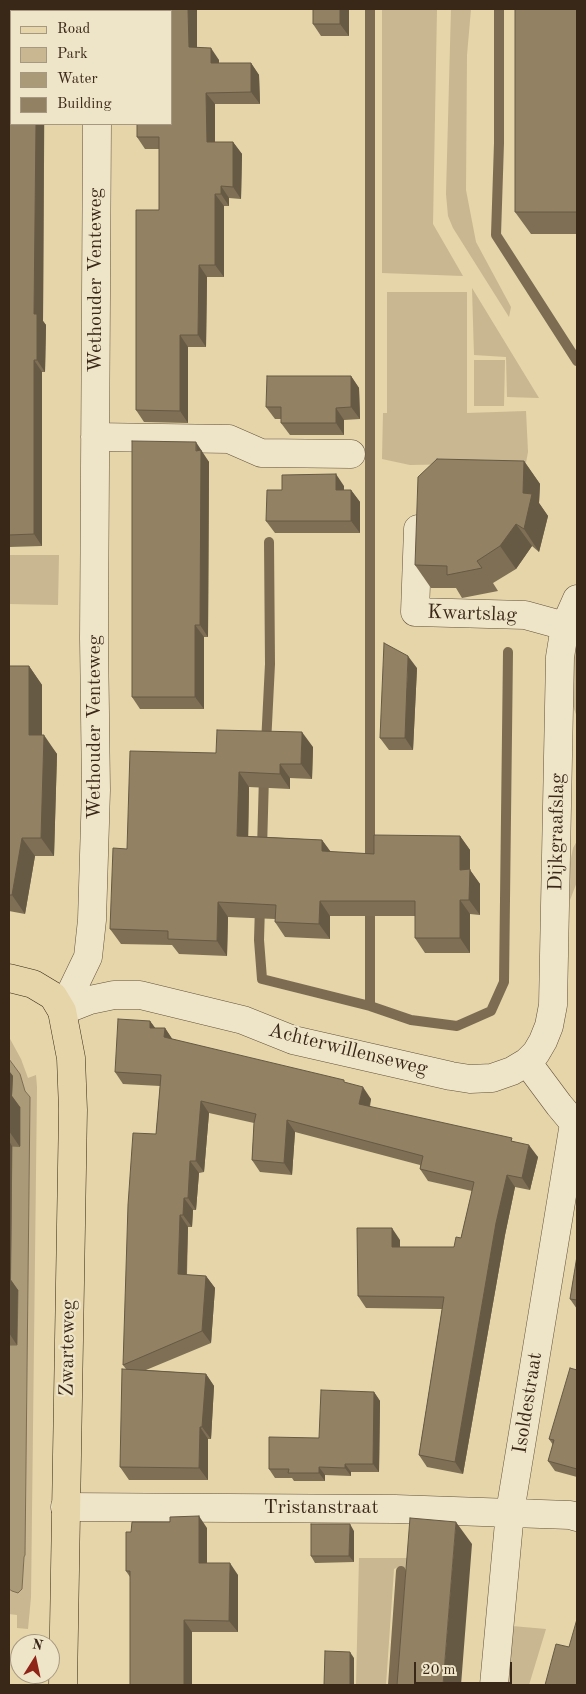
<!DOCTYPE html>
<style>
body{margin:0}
#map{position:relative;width:586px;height:1694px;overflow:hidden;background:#e5d5a9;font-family:"Old Standard TT",serif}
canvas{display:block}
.frame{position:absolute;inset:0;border:10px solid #392718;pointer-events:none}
.legend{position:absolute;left:10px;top:10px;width:162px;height:115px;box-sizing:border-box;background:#eee4c7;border:1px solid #a69881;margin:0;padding:6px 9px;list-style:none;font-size:15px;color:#392718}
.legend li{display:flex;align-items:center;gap:10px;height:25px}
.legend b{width:25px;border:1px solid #a69881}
.north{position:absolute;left:10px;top:1634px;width:50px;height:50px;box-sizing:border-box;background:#eee4c7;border:1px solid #a69881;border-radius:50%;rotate:10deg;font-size:14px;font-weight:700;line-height:20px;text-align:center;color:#392718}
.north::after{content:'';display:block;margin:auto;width:18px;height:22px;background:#8f2418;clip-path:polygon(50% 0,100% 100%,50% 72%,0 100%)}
.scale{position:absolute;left:414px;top:1662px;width:98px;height:22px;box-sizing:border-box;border:2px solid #392718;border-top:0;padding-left:6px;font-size:15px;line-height:18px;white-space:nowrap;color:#392718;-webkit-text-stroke:4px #eee4c7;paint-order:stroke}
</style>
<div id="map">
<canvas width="586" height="1694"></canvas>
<div class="frame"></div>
<ul class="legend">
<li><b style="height:6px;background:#e5d5a9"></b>Road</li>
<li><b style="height:14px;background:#c8b790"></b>Park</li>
<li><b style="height:14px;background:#ab9a78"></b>Water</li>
<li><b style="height:14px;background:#928163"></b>Building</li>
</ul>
<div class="north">N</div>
<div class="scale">20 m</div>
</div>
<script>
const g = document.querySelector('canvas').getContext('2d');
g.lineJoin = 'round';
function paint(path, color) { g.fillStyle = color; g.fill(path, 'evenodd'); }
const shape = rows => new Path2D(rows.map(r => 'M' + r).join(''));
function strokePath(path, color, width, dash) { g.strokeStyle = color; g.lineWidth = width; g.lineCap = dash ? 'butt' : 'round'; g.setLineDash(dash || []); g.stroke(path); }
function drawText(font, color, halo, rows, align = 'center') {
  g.font = font + ' "Old Standard TT",serif'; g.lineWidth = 4.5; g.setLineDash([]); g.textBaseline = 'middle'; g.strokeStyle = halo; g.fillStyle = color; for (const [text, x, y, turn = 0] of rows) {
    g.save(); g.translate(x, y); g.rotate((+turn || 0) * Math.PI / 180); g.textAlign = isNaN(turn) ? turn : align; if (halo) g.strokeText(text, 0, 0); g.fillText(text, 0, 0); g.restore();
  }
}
paint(shape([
 [382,9,437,9,433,224,463,276,382,273],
 [451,9,471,9,467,55,466,190,476,242,511,307,509,317,453,228,448,216,446,194],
 [472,288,539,398,507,397,506,357,474,355],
 [387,292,467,292,467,413,526,411,528,452,525,468,459,464,410,465,382,459,383,413,387,413],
 [474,360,505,360,504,406,474,406],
 [9,555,59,555,58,605,9,604],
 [577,636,577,717,571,701,573,661],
 [577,841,577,882,570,900,570,863,573,848],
 [9,1037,21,1059,28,1078,36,1075,37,1087,31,1597,28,1629,17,1628,17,1615,9,1614,9,1589,12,1591,22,1589,24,1557,25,1554,30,1097,25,1091,20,1074,9,1059],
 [359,1558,422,1558,408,1569,398,1567,394,1569,386,1685,356,1685],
 [512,1626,546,1629,529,1685,508,1685]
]), '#c8b790');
const water = shape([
 [9,1059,20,1074,25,1091,30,1097,25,1555,24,1557,22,1589,18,1593,12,1591,9,1589,9,1345,17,1345,18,1290,10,1290,12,1146,20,1146,20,1107,12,1107,9,1076,9,1059]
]);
paint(water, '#ab9a78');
strokePath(water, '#7d6c52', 1);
strokePath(shape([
 [370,9,370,865],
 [499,9,499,143,496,235,577,361],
 [266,744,270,664,269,542],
 [262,849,264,776],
 [260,906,259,940,262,979,370,1006,411,1020,457,1026,491,1011,504,982,508,652],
 [370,1006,370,902],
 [393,1685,401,1571]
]), '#7d6c52', 10);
const minor = shape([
 [97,11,97,9],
 [95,437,229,439,261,453,351,454],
 [418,529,415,612,525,615,565,626],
 [62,1011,90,1000,114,995,140,995,243,1020,293,1040,451,1076,470,1079,492,1078,512,1071,527,1062,536,1053,543,1041,549,1026,553,1005,560,657,565,626,577,599],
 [62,1011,88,957,92,920,96,790,94,638,97,124],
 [527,1062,559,1105,574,1123,577,1124],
 [65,1507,395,1509,570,1515,577,1517],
 [494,1685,510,1512,574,1123]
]);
const major = shape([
 [9,978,33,984,53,996,62,1011,71,1058,73,1110,63,1685]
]);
strokePath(minor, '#64523c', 29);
strokePath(major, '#392718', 29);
strokePath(minor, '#eee4c7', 28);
strokePath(major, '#e5d5a9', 28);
paint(shape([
 [9,9,45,9,43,321,46,325,45,372,42,372,42,546,9,547],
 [137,9,197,9,197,47,219,60,219,63,251,63,259,75,260,104,215,104,215,142,233,142,242,154,241,199,229,198,229,206,224,206,224,277,207,277,206,347,188,347,188,423,144,422,136,410,159,210,159,149,145,149,137,137],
 [313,9,349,9,349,36,321,36,313,24],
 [577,9,577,234,531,234,515,212],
 [351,376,359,388,360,419,344,420,344,435,290,435,281,423,281,419,275,419,266,407],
 [204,454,204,456,209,462,208,637,204,637,204,709,140,709,132,697],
 [524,461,540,484,539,503,548,516,539,552,532,546,516,569,493,583,498,591,462,598,456,588,431,588,415,565],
 [344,486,344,490,351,490,360,502,360,533,275,533,266,521,282,490],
 [9,666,29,666,42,685,42,735,57,754,54,856,35,856,25,914,9,911],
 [417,668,413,750,389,750,380,738],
 [313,747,312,779,290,778,290,789,249,787,248,836,322,840,331,852,374,854,460,836,470,850,470,870,480,884,480,915,470,914,470,953,425,953,415,938,415,916,330,916,330,939,285,937,275,922,275,919,228,917,227,956,179,954,172,945,121,944,110,929,127,849,216,753],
 [150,1021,155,1028,165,1028,172,1039,346,1083,371,1099,370,1107,515,1142,538,1157,530,1190,515,1187,505,1235,463,1474,427,1467,419,1455,442,1309,366,1308,358,1296,400,1240,400,1247,454,1247,461,1238,472,1191,428,1181,420,1169,420,1165,295,1132,292,1175,260,1172,252,1160,254,1123,209,1113,204,1172,199,1173,196,1210,193,1210,192,1227,188,1227,187,1275,206,1276,215,1288,211,1343,146,1370,206,1374,214,1386,211,1439,208,1439,208,1480,129,1480,120,1467,126,1369,123,1365,156,1134,160,1086,123,1084,115,1072],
 [9,1071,13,1076,12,1096,20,1107,20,1147,12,1146,11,1280,18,1290,17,1345,10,1345,9,1419],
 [577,1256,577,1309,570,1299],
 [577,1370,577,1477,555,1471,548,1461,553,1445,549,1439],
 [374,1392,380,1401,379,1472,351,1472,351,1476,325,1475,325,1481,294,1481,292,1478,275,1478,269,1469,319,1438],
 [207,1528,207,1563,238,1575,238,1632,192,1632,192,1685,130,1685,130,1577,126,1571],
 [354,1531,354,1562,315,1563,311,1556]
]), '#7e6f55');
paint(shape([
 [36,9,45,9,45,11,36,11],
 [188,9,197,9,197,59,189,47],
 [340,9,349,9,349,36,340,24],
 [211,48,219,60,219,75,211,63],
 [251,63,259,75,260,104,251,92],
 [206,93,215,104,215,154,207,142],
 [36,124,44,124,43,321,46,325,45,372,37,360,34,314],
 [233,142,242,154,241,199,233,187],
 [221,186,229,198,229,206,221,194],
 [215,194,224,206,224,277,215,265],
 [199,265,207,277,206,347,198,335],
 [180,335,188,347,188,423,180,411],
 [34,360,42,372,42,546,34,534],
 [351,376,359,388,360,419,351,407],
 [336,408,344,420,344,435,336,423],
 [196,442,209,462,208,637,200,625],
 [524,461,540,484,539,503,548,516,539,552,524,529,523,493],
 [336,474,344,486,344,502,336,490],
 [351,490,360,502,360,533,351,521],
 [516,524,532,546,516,569,500,546],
 [195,625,204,637,204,709,195,697],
 [408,656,417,668,413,750,405,738],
 [29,666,42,685,42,753,29,735],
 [302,732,313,747,312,779,301,764],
 [44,735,57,754,54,856,41,838],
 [280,764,290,778,290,789,280,774],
 [239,772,249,787,248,850,237,836],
 [460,836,470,850,470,870,480,884,480,915,469,900,460,870],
 [22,838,35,856,25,914,12,895],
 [322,840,332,854,322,851],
 [460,900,470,914,470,953,460,938],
 [320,901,330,916,330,939,319,924],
 [218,902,228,917,227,956,217,941],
 [150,1021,159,1033,150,1028],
 [165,1028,173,1040,164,1037],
 [9,1071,13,1076,12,1096,20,1107,20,1147,9,1131],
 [363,1087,371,1099,367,1116,359,1104],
 [201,1101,209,1113,204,1172,196,1161],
 [287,1120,295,1132,292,1175,284,1163],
 [9,1141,12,1146,11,1280,18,1290,17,1345,9,1333],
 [529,1145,538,1157,530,1190,522,1178],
 [190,1161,199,1173,196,1210,188,1198],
 [507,1175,515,1187,505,1235,463,1474,455,1462,496,1223],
 [184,1198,193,1210,192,1227,183,1215],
 [180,1215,188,1227,186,1286,178,1274],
 [392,1228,400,1240,400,1259,392,1247],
 [206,1276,215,1288,211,1343,202,1331],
 [9,1343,10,1345,9,1419],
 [206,1374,214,1386,211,1439,202,1427],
 [374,1392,380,1401,379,1472,373,1464],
 [200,1427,208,1439,208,1480,199,1468],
 [345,1464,351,1472,351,1476,345,1468],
 [319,1467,325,1475,325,1481,319,1473],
 [199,1516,207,1528,207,1575,199,1563],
 [456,1522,472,1544,461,1685,443,1685],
 [350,1524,354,1531,354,1562,349,1556],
 [230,1563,238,1575,238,1632,229,1621],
 [184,1620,192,1632,192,1685,184,1685],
 [350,1652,354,1658,354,1685,350,1685]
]), '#665a45');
const building = shape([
 [9,9,36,9,36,11,11,11,11,124,36,124,34,314,37,314,37,360,34,360,34,534,9,535,9,9],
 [137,9,188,9,189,47,211,48,211,63,251,63,251,92,206,93,207,142,233,142,233,187,221,186,221,194,215,194,215,265,199,265,198,335,180,335,180,411,136,410,136,210,159,210,159,137,137,137,137,124,171,124,171,11,137,11,137,9],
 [313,9,340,9,340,24,313,24,313,9],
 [515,9,577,9,577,212,515,212,515,9],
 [267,376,351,376,351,407,336,408,336,423,281,423,281,407,266,407,267,376],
 [132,441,196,442,196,451,201,450,200,625,195,625,195,697,132,697,132,441],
 [437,459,524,461,523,493,532,494,524,529,516,524,500,546,477,561,482,568,447,575,447,566,415,565,418,477,437,459],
 [336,474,336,490,351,490,351,521,266,521,267,490,282,490,282,475,336,474],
 [384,643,408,656,405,738,380,738,384,643],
 [9,666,29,666,29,735,44,735,41,838,22,838,12,895,9,895,9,666],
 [217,730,302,732,301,764,280,764,280,774,239,772,237,836,322,840,322,851,374,854,374,835,460,836,460,870,470,869,469,900,460,900,460,938,415,938,415,901,320,901,319,924,275,922,276,905,218,902,217,941,168,939,168,931,110,929,113,848,127,849,130,751,216,753,217,730],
 [118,1019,150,1021,150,1028,165,1028,164,1037,344,1080,344,1082,363,1087,359,1104,512,1138,511,1141,529,1145,522,1178,507,1175,496,1223,455,1462,419,1455,444,1297,358,1296,357,1228,392,1228,392,1247,454,1247,456,1237,461,1238,474,1182,420,1169,423,1156,287,1120,284,1163,252,1160,254,1123,256,1114,201,1101,196,1161,190,1161,188,1198,184,1198,183,1215,180,1215,178,1274,206,1276,202,1331,123,1365,128,1205,133,1133,156,1134,161,1075,115,1072,118,1019],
 [577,1256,577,1300,570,1299,577,1256],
 [570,1368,577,1370,577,1469,548,1461,554,1440,549,1439,570,1368],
 [122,1369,206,1374,202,1427,200,1427,199,1468,120,1467,122,1369],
 [321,1390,374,1392,373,1464,345,1464,345,1468,319,1467,319,1473,288,1473,289,1469,269,1469,269,1437,319,1438,321,1390],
 [199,1516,199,1563,230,1563,229,1621,184,1620,184,1685,130,1685,130,1571,126,1571,126,1532,131,1532,132,1522,170,1522,170,1517,199,1516],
 [410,1518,456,1522,443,1685,397,1685,410,1518],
 [311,1524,350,1524,349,1556,311,1556,311,1524],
 [577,1619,577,1685,545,1685,556,1644,569,1647,577,1619],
 [325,1651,350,1652,350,1685,324,1685,325,1651]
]);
paint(building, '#928163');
strokePath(building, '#665a45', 1);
drawText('20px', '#392718', '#eee4c7', [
 ["Wethouder Venteweg",96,280,-90],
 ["Kwartslag",472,614,2],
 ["Wethouder Venteweg",95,727,-90],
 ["Dijkgraafslag",557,832,-89],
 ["Achterwillenseweg",348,1050,14],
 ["Zwarteweg",68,1348,-89],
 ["Isoldestraat",528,1403,-81],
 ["Tristanstraat",321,1508]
]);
</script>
